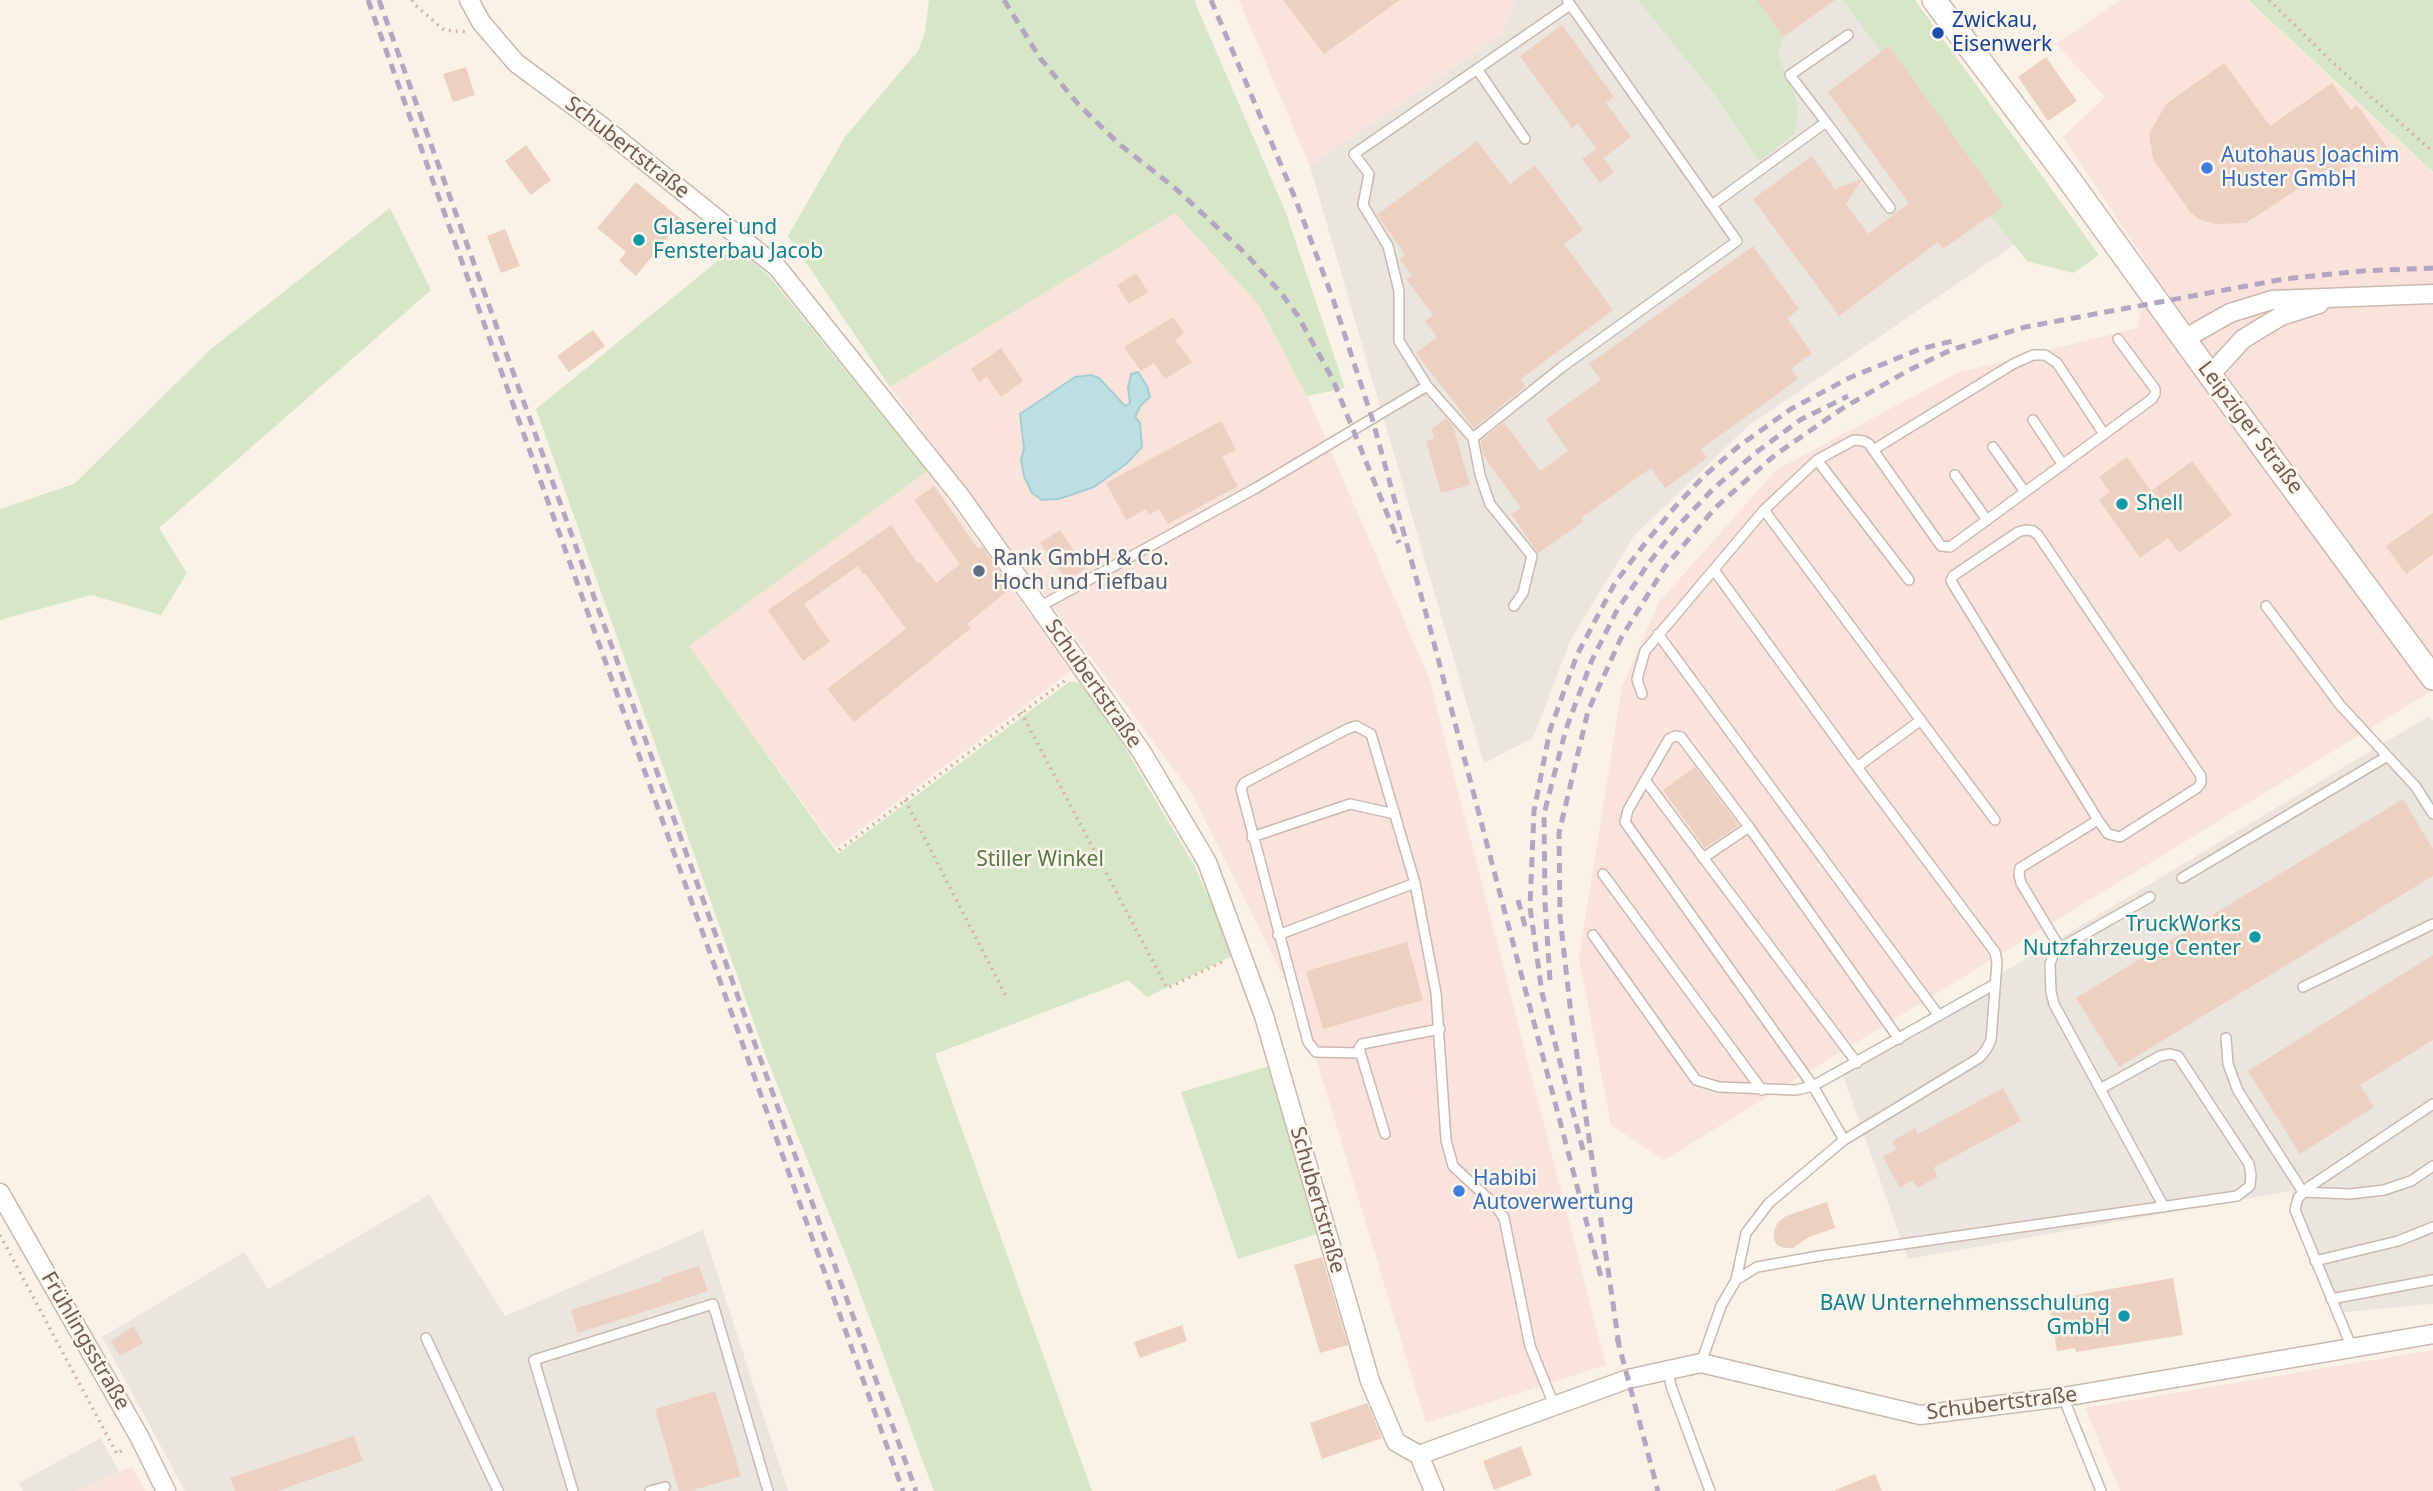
<!DOCTYPE html>
<meta charset="utf-8">
<style>
body{margin:0}
canvas{display:block;background:#faf2e6}
</style>
<canvas width="2433" height="1491"></canvas>
<script>
const g = document.querySelector('canvas').getContext('2d');
g.lineJoin = 'round';
function paint(path, color) { g.fillStyle = color; g.fill(path, 'evenodd'); }
const shape = rows => new Path2D(rows.map(r => 'M' + r).join(''));
function strokePath(path, color, width, dash) { g.strokeStyle = color; g.lineWidth = width; g.lineCap = dash ? 'butt' : 'round'; g.setLineDash(dash || []); g.stroke(path); }
function drawText(font, color, halo, rows, align = 'center') {
  g.font = font + ' "Noto Sans",sans-serif'; g.lineWidth = 5; g.setLineDash([]); g.textBaseline = 'middle'; g.strokeStyle = halo; g.fillStyle = color; for (const [text, x, y, turn = 0] of rows) {
    g.save(); g.translate(x, y); g.rotate((+turn || 0) * Math.PI / 180); g.textAlign = isNaN(turn) ? turn : align; if (halo) g.strokeText(text, 0, 0); g.fillText(text, 0, 0); g.restore();
  }
}
paint(shape([
 [1239,0,1516,0,1502,35,1310,166],
 [2120,0,2247,0,2433,173,2433,690,1664,1160,1611,1125,1579,958,1622,687,1659,602,1776,470,1957,373,2137,328,2152,271,2063,137,2105,97,2056,44],
 [1175,213,1259,305,1307,396,1429,678,1606,1365,1426,1423,1304,1018,1192,794,890,387],
 [927,471,1071,671,836,848,688,646],
 [2433,1350,2433,1491,2120,1491,2085,1408],
 [132,1467,145,1491,77,1491,119,1472]
]), '#fae3db');
paint(shape([
 [1516,0,1884,0,2045,224,1748,426,1634,536,1571,639,1533,738,1484,763,1310,166,1502,35],
 [2429,716,2433,721,2433,1304,2344,1312,2291,1191,1908,1259,1841,1070],
 [429,1195,505,1316,703,1230,788,1491,185,1491,102,1337,244,1252,268,1289],
 [101,1438,119,1472,77,1491,23,1491,19,1483]
]), '#ebe5e0');
paint(shape([
 [929,0,1194,0,1286,213,1345,388,1307,396,1259,305,1175,213,890,387,788,236,845,137,918,51,925,32],
 [1638,0,1757,0,1783,37,1778,54,1798,105,1795,133,1759,162,1715,95],
 [1843,0,1915,0,2099,255,2073,273,2027,261,1990,215,2003,205,1890,47,1881,52],
 [2248,0,2433,0,2433,172],
 [390,208,431,290,159,528,187,573,161,615,91,595,0,620,0,509,74,484,211,349],
 [736,246,770,277,927,471,689,646,838,854,1069,682,1087,683,1194,865,1234,955,1147,997,1128,980,935,1054,1092,1491,934,1491,850,1266,765,1054,536,409],
 [1273,1065,1321,1233,1238,1259,1181,1092]
]), '#d5e7c6');
const water = shape([
 [1138,372,1147,386,1150,397,1141,405,1135,417,1140,423,1142,447,1126,464,1094,487,1059,499,1042,500,1032,493,1024,476,1021,459,1024,449,1020,414,1075,377,1091,375,1099,378,1125,406,1130,403,1128,388,1131,374,1138,372]
]);
paint(water, '#bcdfe2');
strokePath(water, '#a3ced3', 2);
paint(shape([
 [1283,0,1400,0,1324,54],
 [1757,0,1835,0,1783,37],
 [1562,25,1614,97,1606,103,1631,137,1603,158,1578,123,1572,128,1520,56],
 [1889,46,2004,206,1943,249,1938,242,1839,316,1753,199,1812,156,1835,189,1860,179,1861,181,1846,204,1868,234,1909,203,1828,92],
 [2046,57,2077,101,2048,121,2018,77],
 [2224,63,2270,126,2332,83,2351,110,2357,105,2387,147,2361,165,2357,160,2333,177,2328,169,2246,223,2217,224,2200,220,2190,212,2153,159,2149,134,2166,104],
 [466,67,475,95,453,102,443,74],
 [1477,141,1510,184,1535,165,1583,230,1564,244,1613,310,1521,379,1526,386,1474,428,1416,353,1437,337,1425,321,1433,315,1406,279,1412,275,1399,259,1405,254,1377,215],
 [526,145,551,180,531,195,505,161],
 [1596,149,1614,172,1600,183,1582,159],
 [636,182,682,220,636,276,619,261,626,252,597,228],
 [505,229,520,266,501,273,487,236],
 [1753,246,1799,309,1787,318,1812,353,1791,369,1798,379,1701,449,1707,458,1665,488,1651,468,1581,518,1583,522,1538,553,1511,514,1521,508,1483,455,1481,441,1504,422,1540,471,1568,451,1546,419,1601,380,1589,364],
 [1136,273,1148,292,1129,304,1117,285],
 [1173,317,1184,333,1175,340,1192,362,1165,379,1154,363,1141,371,1124,347],
 [593,330,605,346,569,372,557,356],
 [1001,348,1023,381,1001,397,987,377,979,382,971,369],
 [1446,418,1453,426,1470,485,1441,493,1426,441,1434,438,1432,429],
 [1221,421,1236,450,1222,457,1238,486,1168,524,1159,509,1149,515,1146,509,1126,520,1106,483],
 [2127,457,2151,491,2192,461,2232,515,2179,553,2168,538,2140,558,2099,500,2110,492,2099,477],
 [934,486,978,549,982,546,1011,588,967,624,971,628,854,722,827,689,906,629,865,573,863,575,858,566,804,604,830,642,803,661,768,610,891,525,918,564,920,562,936,583,960,564,914,500],
 [2433,513,2433,554,2406,574,2386,546],
 [1060,530,1086,568,1067,581,1040,543],
 [1695,767,1739,825,1705,848,1663,790],
 [2403,799,2433,849,2433,876,2119,1067,2076,998],
 [1407,942,1423,1000,1323,1029,1306,971],
 [2433,955,2433,1040,2360,1085,2374,1107,2300,1154,2248,1071],
 [2003,1088,2021,1121,1933,1168,1938,1177,1917,1188,1913,1180,1900,1188,1883,1157,1896,1149,1892,1141,1915,1128,1918,1134],
 [1827,1202,1835,1228,1809,1237,1793,1248,1784,1248,1777,1245,1774,1240,1774,1231,1778,1222,1786,1216],
 [1322,1257,1348,1345,1320,1353,1294,1265],
 [699,1266,708,1291,578,1333,571,1310,662,1281,661,1278],
 [2173,1278,2183,1335,2076,1352,2075,1348,2057,1351,2048,1300],
 [1182,1325,1187,1341,1140,1358,1134,1342],
 [134,1326,143,1343,120,1356,111,1341],
 [715,1391,741,1476,690,1491,679,1491,655,1409],
 [1367,1403,1382,1438,1322,1459,1310,1423],
 [354,1436,363,1461,277,1491,235,1491,230,1478],
 [1521,1446,1532,1475,1494,1490,1483,1461],
 [1875,1474,1882,1491,1835,1491,1835,1490]
]), '#eed0c0');
const service = shape([
 [1477,69,1525,139],
 [1826,122,1890,208],
 [1712,205,1826,122,1790,75,1848,35],
 [1427,386,1473,438,1562,367,1737,241,1567,0],
 [2033,420,2063,465],
 [1473,438,1480,475,1490,504,1532,556,1523,593,1514,606],
 [1993,447,2025,492],
 [1873,450,2013,364,2033,355,2045,355,2057,363,2104,434],
 [1817,460,1909,580],
 [1955,475,1987,520],
 [1764,510,1995,820],
 [2026,530,2033,531,2038,535,2201,776,2201,783,2197,788,2120,837,2108,834,2098,820,1951,581,1953,576,2018,532,2026,530],
 [1714,570,1857,767,1995,952,1997,962,1991,1040,1986,1050,1979,1058,1844,1140,1769,1203,1746,1233,1736,1280],
 [2266,606,2340,705,2416,787,2433,814],
 [1039,607,1256,488,1427,386,1399,341,1399,291,1388,246,1363,205,1369,174,1354,154,1570,5],
 [1658,634,1939,1016],
 [1642,694,1637,679,1645,651,1764,510,1817,460,1854,440,1864,441,1869,444,1941,546,1950,547,2152,399,2155,394,2155,389,2118,339],
 [1857,767,1921,720],
 [1645,780,1857,1063],
 [1252,837,1350,804,1395,814],
 [1703,858,1749,827],
 [1603,874,1762,1090],
 [2182,878,2386,757],
 [2150,897,2060,948,2053,955,2050,964,2051,992,2054,1004,2164,1207],
 [1278,935,1415,883],
 [1593,935,1696,1080,1719,1087,1796,1090,1813,1086,1995,984],
 [2060,948,2021,883,2019,875,2020,868,2098,820],
 [2303,987,2433,924],
 [2226,1038,2228,1064,2238,1091,2303,1192,2350,1194,2384,1190,2411,1181,2433,1166],
 [1359,1053,1316,1052,1308,1042,1241,789,1244,783,1347,729,1356,726,1371,734,1415,883,1436,993,1446,1140,1453,1166,1495,1205,1504,1218,1530,1346,1554,1405],
 [1385,1134,1359,1048,1362,1044,1440,1029],
 [1844,1140,1813,1086,1625,822,1628,810,1669,739,1675,736,1681,737,1749,827,1899,1039],
 [2315,1261,2398,1241,2433,1227],
 [2331,1299,2433,1280],
 [426,1338,498,1491],
 [2352,1348,2295,1210,2298,1198,2309,1187,2433,1104],
 [1701,1363,1721,1306,1736,1280,1757,1267,1819,1256,2237,1196,2250,1186,2251,1175,2249,1164,2178,1056,2170,1054,2160,1056,2100,1089],
 [1668,1370,1671,1386,1710,1491],
 [2063,1397,2101,1491],
 [573,1491,534,1360,713,1304,768,1491],
 [650,1491,665,1487]
]);
const minor = shape([
 [469,0,481,22,516,63,600,125,777,267,960,496,1141,751,1207,862,1264,1016,1370,1381,1396,1442,1419,1455],
 [2184,339,2230,313,2272,300,2433,294],
 [2210,375,2243,339,2281,316,2319,304],
 [0,1193,140,1438,166,1491],
 [1434,1491,1419,1455,1628,1379,1701,1363,1920,1415,2063,1397,2433,1334]
]);
const tertiary = shape([
 [1934,0,2068,178,2210,375,2433,678]
]);
strokePath(service, '#cbb9ad', 12);
strokePath(minor, '#cbb9ad', 21);
strokePath(tertiary, '#cbb9ad', 26);
strokePath(shape([
 [412,0,414,4,444,30,468,32],
 [2269,0,2332,62,2433,152],
 [1021,712,1167,988,1224,961],
 [905,800,1006,996],
 [839,850,1067,679],
 [0,1235,117,1454,124,1449]
]), '#d2b4a3', 3.5, [2, 5]);
strokePath(service, '#fff', 9);
strokePath(minor, '#fff', 18);
strokePath(tertiary, '#fff', 23);
strokePath(shape([
 [368,0,903,1491],
 [379,0,916,1491],
 [1004,0,1040,58,1078,104,1119,144,1175,188,1246,254,1281,293,1298,316,1333,380,1399,543],
 [1211,0,1295,198,1333,299,1372,418,1430,628,1601,1277],
 [1518,900,1525,926],
 [1550,980,1545,903,1544,814,1566,729,1592,660,1616,612,1648,564,1677,527,1714,488,1758,451,1800,420,1848,396],
 [1583,1150,1542,993,1530,907,1534,811,1550,730,1577,655,1615,583,1643,546,1674,508,1705,475,1739,446,1791,409,1849,378,1920,349,1957,340],
 [1617,1338,1658,1491],
 [1619,1345,1571,1014,1560,917,1559,833,1588,711,1621,638,1665,567,1716,507,1775,455,1843,408,1909,370,1951,350,2025,327,2284,279,2362,271,2433,268]
]), '#b4a6c3', 5, [10, 7]);
for (const [x, y, r, color] of [
 [1938,33,7,"#1a4fb4"],
 [2207,168,7,"#3f7fe0"],
 [639,240,7,"#0f9aa8"],
 [2122,504,7,"#0f9aa8"],
 [979,571,7,"#5c6f8a"],
 [2255,937,7,"#0f9aa8"],
 [1459,1191,7,"#3f7fe0"],
 [2124,1316,7,"#0f9aa8"]
]) { const dot = new Path2D(); dot.arc(x, y, r, 0, 2 * Math.PI); g.fillStyle = color; g.fill(dot); strokePath(dot, '#fdf6ec', 2.5); }
drawText('21px', '#164399', '#fdf6ec', [
 ["Zwickau,",1952,21],
 ["Eisenwerk",1952,45]
], 'left');
drawText('21px', '#72594d', '#fdf6ec', [
 ["Schubertstraße",627,148,38],
 ["Leipziger Straße",2250,428,53],
 ["Schubertstraße",1093,684,55],
 ["Schubertstraße",1317,1200,74],
 ["Frühlingsstraße",85,1341,60],
 ["Schubertstraße",2002,1404,-7]
]);
drawText('21px', '#366cbe', '#fdf6ec', [
 ["Autohaus Joachim",2221,156],
 ["Huster GmbH",2221,180],
 ["Habibi",1473,1179],
 ["Autoverwertung",1473,1203]
], 'left');
drawText('21px', '#0d838f', '#fdf6ec', [
 ["Glaserei und",653,228],
 ["Fensterbau Jacob",653,252],
 ["Shell",2136,504],
 ["TruckWorks",2241,925,"right"],
 ["Nutzfahrzeuge Center",2241,949,"right"],
 ["BAW Unternehmensschulung",2110,1304,"right"],
 ["GmbH",2110,1328,"right"]
], 'left');
drawText('21px', '#4e5e75', '#fdf6ec', [
 ["Rank GmbH & Co.",993,559],
 ["Hoch und Tiefbau",993,583]
], 'left');
drawText('21px', '#567746', '#fdf6ec', [
 ["Stiller Winkel",1040,860]
]);
</script>
